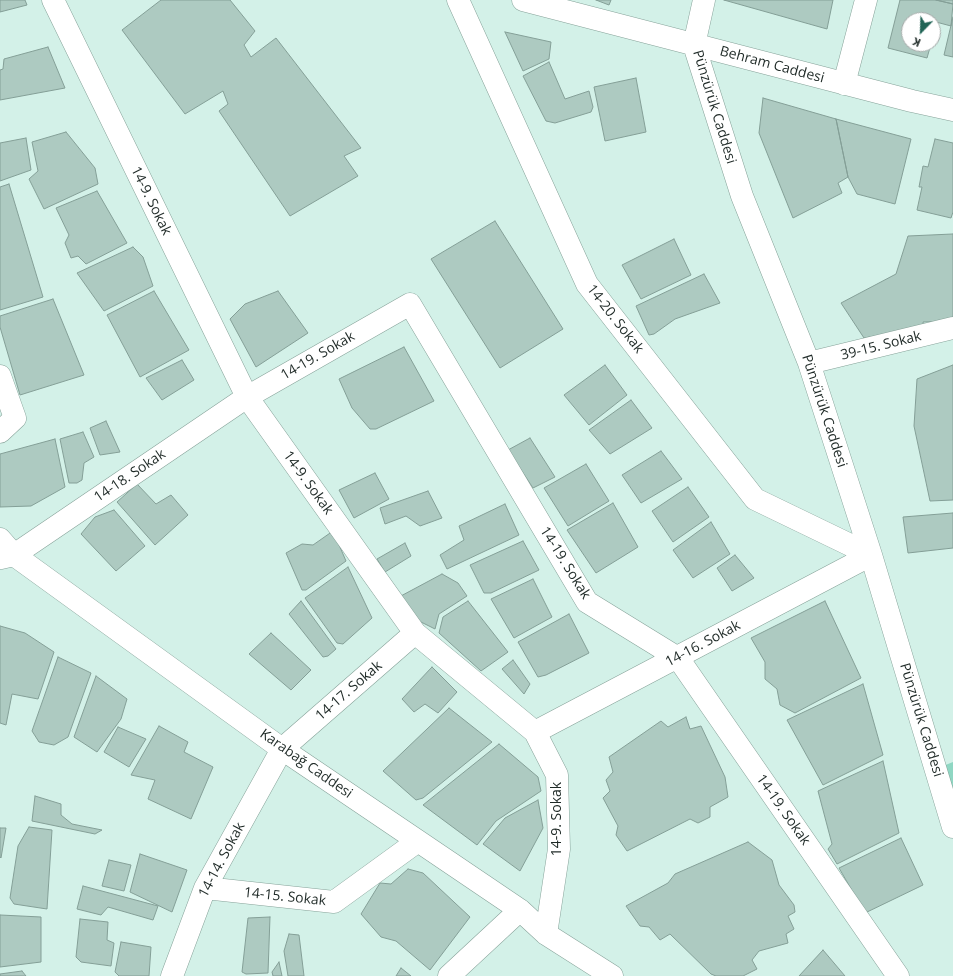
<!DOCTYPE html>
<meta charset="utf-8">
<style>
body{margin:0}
#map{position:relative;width:953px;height:976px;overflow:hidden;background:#d3f1e8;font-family:"Open Sans",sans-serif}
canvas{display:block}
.north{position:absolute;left:901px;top:12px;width:40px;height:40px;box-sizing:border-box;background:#fff;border:1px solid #a5aaa9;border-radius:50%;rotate:203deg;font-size:11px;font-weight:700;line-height:16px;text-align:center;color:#1f2a27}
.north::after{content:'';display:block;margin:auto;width:14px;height:18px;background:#206455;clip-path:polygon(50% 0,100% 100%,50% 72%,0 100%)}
</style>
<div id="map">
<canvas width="953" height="976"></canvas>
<div class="north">K</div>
</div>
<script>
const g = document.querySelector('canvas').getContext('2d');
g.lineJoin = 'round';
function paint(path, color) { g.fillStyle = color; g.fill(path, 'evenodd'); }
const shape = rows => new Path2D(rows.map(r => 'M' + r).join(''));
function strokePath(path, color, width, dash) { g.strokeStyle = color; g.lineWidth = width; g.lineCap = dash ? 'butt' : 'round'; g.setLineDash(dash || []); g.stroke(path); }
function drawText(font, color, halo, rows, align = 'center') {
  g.font = font + ' "Open Sans",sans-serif'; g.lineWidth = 3; g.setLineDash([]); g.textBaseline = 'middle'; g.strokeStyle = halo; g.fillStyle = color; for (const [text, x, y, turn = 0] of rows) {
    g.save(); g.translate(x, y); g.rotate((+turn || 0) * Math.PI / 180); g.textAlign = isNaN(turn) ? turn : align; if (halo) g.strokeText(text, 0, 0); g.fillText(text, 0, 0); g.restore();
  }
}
paint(shape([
 [953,762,953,796,943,766]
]), '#8fd7c3');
const building = shape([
 [0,0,25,0,27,5,0,12,0,0],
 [161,0,230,0,255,31,244,45,251,57,276,38,361,148,344,156,358,176,290,216,219,111,228,104,223,91,185,114,122,30,161,0],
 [596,0,611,0,609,5,596,0],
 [724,0,833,0,827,29,724,0],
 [900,0,936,0,953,4,951,26,936,22,933,35,933,20,909,20,909,44,931,44,927,58,888,48,900,0],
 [936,0,953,0,953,4,936,0],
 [953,17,953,57,944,55,953,17],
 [505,32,551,42,549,59,523,71,505,32],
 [48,47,65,88,0,100,0,70,3,69,4,59,48,47],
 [549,62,565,99,589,91,593,107,591,112,555,123,546,121,523,76,549,62],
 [636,78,646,132,605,141,594,87,636,78],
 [763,98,836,119,848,177,838,183,842,193,793,218,759,133,763,98],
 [836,119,911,139,895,204,857,194,848,177,836,119],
 [66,132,95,168,98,184,44,209,29,179,38,171,32,142,66,132],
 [26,138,31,170,0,181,0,143,26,138],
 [935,139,953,143,953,212,951,218,917,210,922,187,919,187,923,166,928,167,935,139],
 [9,184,43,297,0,310,0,187,9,184],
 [97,191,127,243,86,264,78,256,71,258,65,243,69,235,56,208,97,191],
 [495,221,563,329,500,368,431,259,495,221],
 [953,234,953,321,923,322,924,328,864,338,841,303,896,274,908,236,953,234],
 [674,239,691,275,641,299,622,265,674,239],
 [133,247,143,257,153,286,104,311,77,273,133,247],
 [704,274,720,303,675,319,654,334,649,335,636,306,704,274],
 [154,291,189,350,140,377,107,315,154,291],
 [278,291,308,333,256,367,230,319,245,304,278,291],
 [53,299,84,375,20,395,0,327,0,316,53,299],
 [404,347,434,401,376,429,370,429,352,408,339,379,404,347],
 [182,360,194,380,162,400,146,378,182,360],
 [605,365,627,395,589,425,564,395,605,365],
 [953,365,953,500,930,501,914,426,917,379,953,365],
 [631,400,652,428,610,454,589,430,631,400],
 [106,421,120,452,100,455,90,428,106,421],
 [83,432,94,457,84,463,82,480,77,483,69,483,60,439,83,432],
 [530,438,555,477,533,488,508,450,530,438],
 [55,439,65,487,31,506,0,507,0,454,55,439],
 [661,451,682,479,641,503,622,475,661,451],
 [586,464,609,501,568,526,544,488,586,464],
 [375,473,389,499,354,518,339,490,375,473],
 [137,484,156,504,171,495,188,515,155,545,117,502,137,484],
 [688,487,709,517,673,542,652,511,688,487],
 [428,491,442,518,420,526,406,516,385,524,380,508,428,491],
 [613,503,638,547,596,573,567,530,613,503],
 [505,504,519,535,447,569,440,555,464,540,459,526,505,504],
 [114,510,145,546,116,571,81,534,95,517,114,510],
 [953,513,953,548,908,553,903,517,953,513],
 [711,522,730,554,693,578,673,550,711,522],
 [333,531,346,561,306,590,302,590,286,553,302,544,313,545,333,531],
 [523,541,539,570,491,593,484,593,470,565,523,541],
 [405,543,411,556,385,572,377,559,405,543],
 [735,555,754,578,732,591,717,568,735,555],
 [348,567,372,618,343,644,337,643,305,598,348,567],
 [442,574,458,583,467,596,439,614,435,629,417,620,399,597,442,574],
 [533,579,552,617,514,638,491,599,533,579],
 [301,601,336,649,328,656,323,657,289,614,301,601],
 [468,601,508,652,481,671,439,633,443,617,468,601],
 [825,601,861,678,795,713,780,705,777,689,765,679,765,662,751,638,825,601],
 [569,614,589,653,546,675,538,677,518,642,569,614],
 [0,626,25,633,54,652,38,699,12,694,6,725,0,723,0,626],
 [271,633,311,670,291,690,249,654,271,633],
 [58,657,91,673,68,737,54,745,39,742,32,731,58,657],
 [513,660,530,684,524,694,502,669,513,660],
 [432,667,457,692,438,713,425,704,414,712,402,699,432,667],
 [96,676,127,699,121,719,97,752,74,737,96,676],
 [863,684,883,755,823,785,787,720,863,684],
 [449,708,492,742,423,798,416,800,383,771,449,708],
 [686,717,690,729,701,726,725,777,728,797,710,807,710,817,698,823,690,819,627,851,616,835,618,826,603,798,610,791,606,780,613,772,609,757,661,721,668,727,686,717],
 [159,726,188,742,184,752,213,767,191,819,148,799,155,780,131,775,159,726],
 [118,727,146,739,129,767,104,752,118,727],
 [499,744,538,777,541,791,496,821,477,845,423,805,499,744],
 [883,761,899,833,837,864,828,849,832,844,818,791,883,761],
 [35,796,61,804,61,815,72,824,102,830,95,834,32,821,35,796],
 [538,800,543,828,520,871,483,844,505,818,538,800],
 [29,827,52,830,47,909,14,904,10,898,18,846,29,827],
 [0,828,6,828,1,858,0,857,0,828],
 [901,838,923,885,865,913,839,868,901,838],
 [748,842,772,860,779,885,794,905,795,912,788,916,794,929,786,934,788,943,759,951,752,960,757,969,743,976,716,976,711,974,670,934,660,940,649,927,640,926,626,906,668,883,675,874,748,842],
 [140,854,187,870,172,912,130,892,140,854],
 [109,860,131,865,124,891,102,886,109,860],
 [408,869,423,873,470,917,430,970,396,941,381,937,361,914,380,883,391,884,408,869],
 [83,886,158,906,153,920,108,907,101,915,77,909,83,886],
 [0,915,41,917,41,962,0,967,0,915],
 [270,917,268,973,246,974,242,972,248,918,270,917],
 [80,919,108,922,107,940,114,943,111,966,81,962,76,957,80,919],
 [289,934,299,935,304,976,288,976,284,951,289,934],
 [121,942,151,947,149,976,119,976,115,972,121,942],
 [823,950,845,976,799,976,823,950],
 [279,962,282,976,273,976,272,972,279,962],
 [401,968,411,976,396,976,401,968],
 [22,971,26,976,0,976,0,974,22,971]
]);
paint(building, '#adcac1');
strokePath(building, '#849f97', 1);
const street = shape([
 [53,0,247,397,415,633,535,732,557,775,559,849,546,934],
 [458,0,587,284,755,499,871,555],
 [523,0,912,101,953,110],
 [704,0,694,45,742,196,809,363,871,555,953,827],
 [844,84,866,0],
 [809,363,953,328],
 [0,376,15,418,0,432],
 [0,539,14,555,247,397,410,304,587,602,678,658,898,976],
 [1,558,14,555,282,749,520,910,546,934,612,976],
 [535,732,871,555],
 [205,888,334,902,418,841],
 [172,976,205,888,282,749,415,633],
 [449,976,520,910]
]);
strokePath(street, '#86a299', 23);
strokePath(street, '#fff', 22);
drawText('14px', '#1f2a27', '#fff', [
 ["Behram Caddesi",772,65,15],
 ["Pünzürük Caddesi",714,107,73],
 ["14-9. Sokak",151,201,64],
 ["14-20. Sokak",615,319,52],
 ["39-15. Sokak",881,346,-14],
 ["14-19. Sokak",318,356,-30],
 ["Pünzürük Caddesi",824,411,72],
 ["14-18. Sokak",130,476,-34],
 ["14-9. Sokak",308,483,54],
 ["14-19. Sokak",565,563,58],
 ["14-16. Sokak",703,644,-28],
 ["14-17. Sokak",349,691,-41],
 ["Pünzürük Caddesi",921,720,73],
 ["Karabağ Caddesi",306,764,35],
 ["14-19. Sokak",783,810,55],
 ["14-9. Sokak",557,819,-90],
 ["14-14. Sokak",222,860,-62],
 ["14-15. Sokak",285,897,6]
]);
</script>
